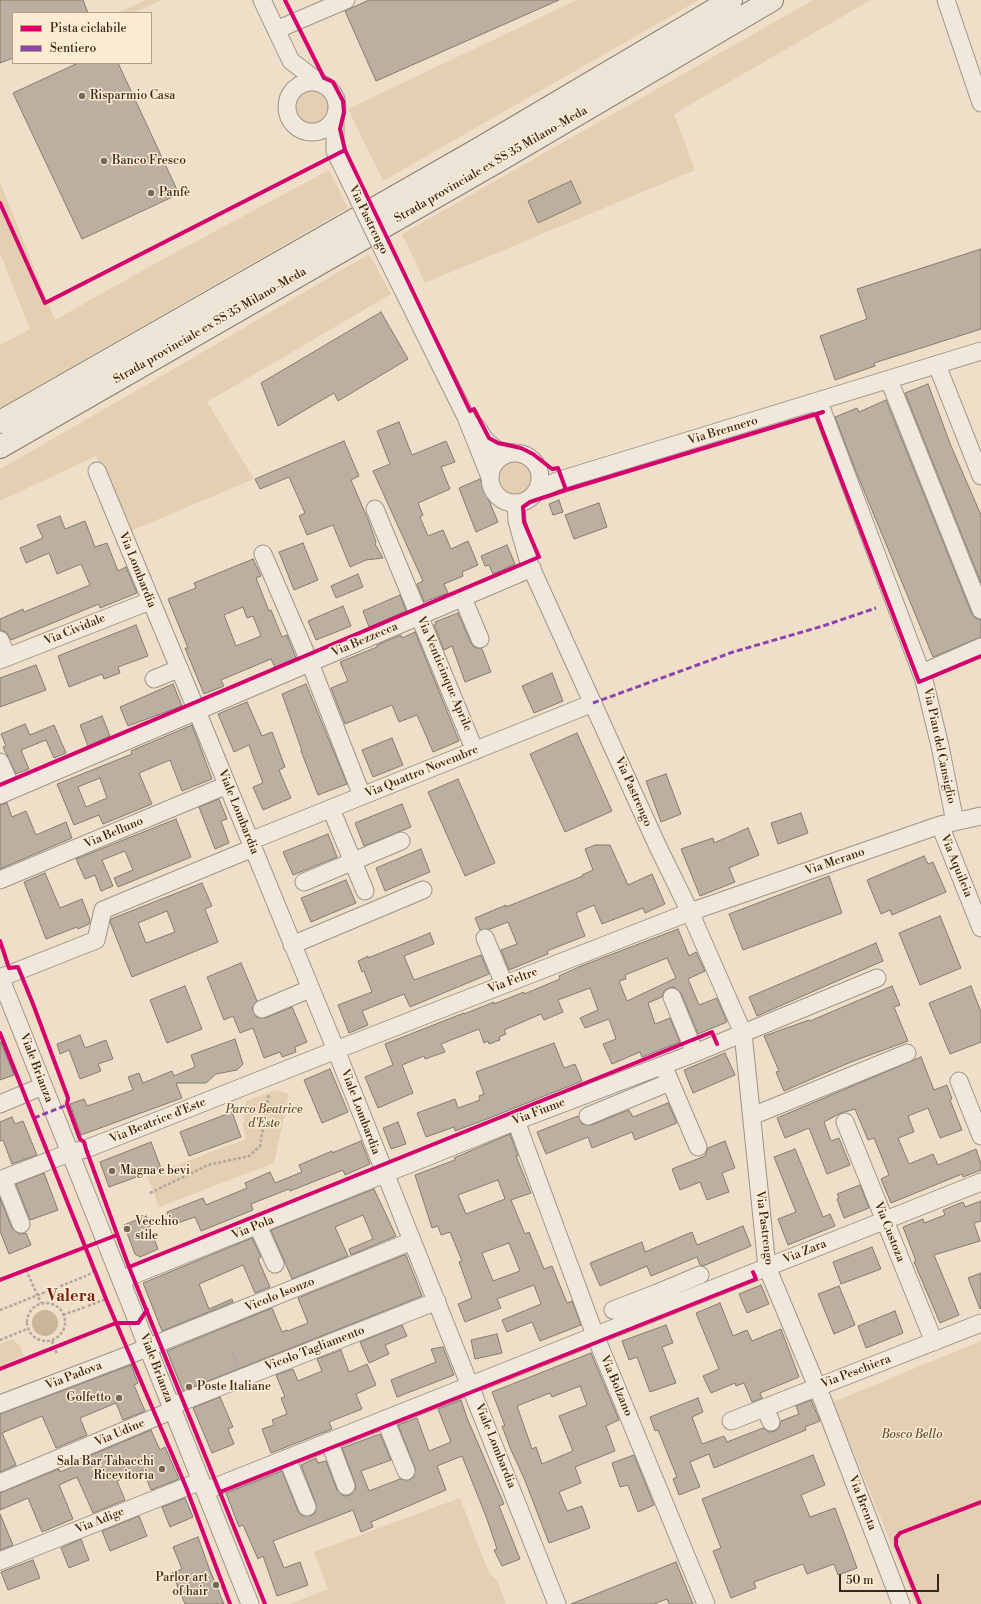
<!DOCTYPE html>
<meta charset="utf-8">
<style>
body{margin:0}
#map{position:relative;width:981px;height:1604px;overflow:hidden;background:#efdfc9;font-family:"Libre Bodoni",serif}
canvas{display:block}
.legend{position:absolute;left:12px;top:12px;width:140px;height:52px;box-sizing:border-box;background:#feecd2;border:1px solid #ae9e8a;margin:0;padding:5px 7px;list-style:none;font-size:12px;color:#36281d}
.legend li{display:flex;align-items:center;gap:8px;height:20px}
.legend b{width:20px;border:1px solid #ae9e8a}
.scale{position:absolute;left:839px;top:1574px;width:100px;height:18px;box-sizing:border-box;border:2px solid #36281d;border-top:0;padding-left:5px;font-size:12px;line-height:14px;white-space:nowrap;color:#36281d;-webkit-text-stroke:3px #feecd2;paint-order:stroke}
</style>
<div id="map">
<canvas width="981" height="1604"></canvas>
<ul class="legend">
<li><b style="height:5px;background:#d6006c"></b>Pista ciclabile</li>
<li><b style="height:5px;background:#8e44ad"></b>Sentiero</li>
</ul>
<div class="scale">50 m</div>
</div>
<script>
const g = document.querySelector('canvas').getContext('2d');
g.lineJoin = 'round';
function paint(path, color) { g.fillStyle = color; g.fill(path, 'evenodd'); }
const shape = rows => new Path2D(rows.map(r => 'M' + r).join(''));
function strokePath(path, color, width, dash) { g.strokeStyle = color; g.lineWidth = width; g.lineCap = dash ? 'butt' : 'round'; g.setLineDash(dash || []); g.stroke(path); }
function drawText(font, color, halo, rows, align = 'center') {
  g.font = font + ' "Libre Bodoni",serif'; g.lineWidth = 3; g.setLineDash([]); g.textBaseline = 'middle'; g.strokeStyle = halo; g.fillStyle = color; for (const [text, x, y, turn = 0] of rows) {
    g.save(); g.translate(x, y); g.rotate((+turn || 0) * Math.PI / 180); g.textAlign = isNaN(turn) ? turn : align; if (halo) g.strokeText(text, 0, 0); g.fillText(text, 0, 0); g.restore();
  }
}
paint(shape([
 [146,0,162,0,132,13,117,13],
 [577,0,699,0,383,181,348,109],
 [813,0,871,0,674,114,695,170,425,283,402,234],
 '296 108a17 17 0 1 1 34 0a17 17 0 1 1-34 0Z',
 [329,170,348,208,0,408,0,345,30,329,0,253,0,182,55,320,165,258],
 [369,254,391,294,207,402,254,479,128,532,96,456,0,501,0,469,186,362],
 '499 479a17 17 0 1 1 34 0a17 17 0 1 1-34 0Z',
 [276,1090,289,1094,274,1163,159,1207,147,1176,246,1139,243,1127,246,1101],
 [13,1339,20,1346,24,1356,0,1366,0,1344],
 [981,1341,981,1604,916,1604,833,1402],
 [460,1498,489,1573,497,1580,506,1604,290,1604,328,1589,314,1552]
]), '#e5cfb2');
paint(shape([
 '32 1323a13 13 0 1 1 26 0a13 13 0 1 1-26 0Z'
]), '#cab599');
const building = shape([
 [0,0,83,0,88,13,13,13,13,58,0,63,0,0],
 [369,0,559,0,376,81,345,11,369,0],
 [78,63,118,63,179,194,82,239,13,93,78,63],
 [571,181,581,203,538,223,528,201,571,181],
 [981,249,981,329,874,363,875,366,835,380,820,336,867,319,857,289,981,249],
 [381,312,408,359,338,401,334,393,278,426,261,383,381,312],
 [928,384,951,446,981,515,981,583,905,393,928,384],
 [886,400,972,614,975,618,981,620,981,637,933,657,857,474,835,417,857,408,859,412,886,400],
 [399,422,412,455,446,441,455,462,441,467,450,489,418,503,423,515,420,517,428,536,443,530,451,549,468,541,478,565,462,572,463,576,444,584,448,593,424,602,417,584,423,581,373,471,390,464,377,431,399,422],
 [344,441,359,476,351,480,369,522,376,542,375,544,383,558,366,560,350,567,333,525,307,535,299,516,305,513,289,477,260,489,255,479,344,441],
 [480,479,498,522,476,532,459,488,480,479],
 [559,500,563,512,553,515,549,504,559,500],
 [599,503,607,527,574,539,565,515,599,503],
 [60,516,65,529,85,521,95,547,107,543,118,571,126,567,137,593,100,608,99,604,11,640,6,632,0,630,0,619,23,609,24,612,90,585,81,564,57,574,49,553,26,563,20,548,43,538,37,525,60,516],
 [303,543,318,580,294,590,279,552,303,543],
 [507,545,515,564,493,574,489,565,485,566,481,556,507,545],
 [253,559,261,576,256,578,269,611,271,610,282,637,287,635,296,658,275,667,271,659,221,680,224,686,204,694,185,648,188,648,168,599,196,588,194,583,253,559],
 [243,607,247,618,253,616,261,636,236,646,224,615,243,607],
 [358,574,363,587,336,598,331,586,358,574],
 [400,595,406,611,369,627,363,611,400,595],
 [343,606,351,626,316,640,308,621,343,606],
 [458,613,471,643,474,647,482,649,491,672,465,682,452,646,444,650,434,625,436,624,435,622,458,613],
 [136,625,148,656,118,667,120,673,104,679,102,674,69,687,58,656,136,625],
 [415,632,459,741,433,752,417,715,399,722,392,705,345,724,331,688,348,681,340,662,377,647,377,645,401,635,402,638,415,632],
 [36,665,46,690,0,707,0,678,36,665],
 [552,673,563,701,534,713,522,686,552,673],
 [173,684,182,706,128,726,120,707,173,684],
 [306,684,347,784,318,795,301,751,302,751,282,694,306,684],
 [247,702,262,736,272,732,285,767,279,770,291,798,263,810,253,787,263,783,249,745,234,752,218,714,247,702],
 [102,716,110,736,88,746,80,725,102,716],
 [25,724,30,735,54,725,66,753,54,758,46,740,21,750,29,769,16,774,3,747,6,746,1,734,25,724],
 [192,725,212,779,182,791,170,760,139,773,152,804,103,824,99,815,74,825,57,784,132,754,131,751,192,725],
 [100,778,107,798,86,807,78,787,100,778],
 [577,733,612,811,565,832,530,754,577,733],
 [392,738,403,765,373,777,362,750,392,738],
 [666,774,681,814,661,822,646,781,666,774],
 [458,779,495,863,465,876,428,792,458,779],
 [219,799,227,819,221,821,229,843,215,849,199,807,219,799],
 [7,803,12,817,26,811,36,835,66,822,72,838,0,869,0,805,7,803],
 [402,804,411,827,364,846,355,823,402,804],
 [801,813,808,833,778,844,771,823,801,813],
 [176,819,191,857,118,887,114,878,133,870,125,851,102,860,113,886,101,891,95,875,85,879,76,859,176,819],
 [748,828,759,855,729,868,735,882,700,896,681,849,713,838,714,843,748,828],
 [328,834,337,857,293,875,283,852,328,834],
 [595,845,610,845,628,885,652,874,665,904,645,913,643,908,602,924,594,905,576,913,585,936,547,951,548,954,509,970,501,950,517,944,508,922,490,929,480,930,475,918,506,905,506,907,583,876,582,875,593,870,585,849,595,845],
 [421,849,430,872,385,891,376,868,421,849],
 [924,856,928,864,933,862,946,892,892,915,890,910,881,914,867,880,924,856],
 [45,873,60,908,82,899,90,920,89,924,78,929,77,927,46,939,24,882,45,873],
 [829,876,842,913,743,950,729,914,829,876],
 [346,880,356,903,311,922,301,898,346,880],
 [202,883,212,906,205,909,218,942,132,977,110,922,111,919,202,883],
 [167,911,175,932,146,943,138,923,167,911],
 [940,916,961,968,920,985,899,933,940,916],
 [678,929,689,956,696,952,705,971,688,979,699,1005,717,998,727,1022,698,1034,681,993,674,987,669,988,664,991,662,997,648,1003,655,1024,670,1018,680,1042,642,1057,640,1052,612,1064,603,1044,616,1039,609,1019,585,1028,580,1018,598,1010,590,988,558,1000,563,1012,544,1020,541,1014,504,1030,506,1034,499,1037,500,1040,489,1044,488,1041,484,1043,479,1029,441,1044,445,1052,425,1059,424,1056,402,1065,413,1093,378,1108,365,1077,393,1065,385,1044,464,1013,464,1014,494,1002,494,1004,524,992,524,994,560,979,559,976,581,966,678,929],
 [667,958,676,978,627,1001,619,981,626,979,625,975,667,958],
 [430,933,434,944,404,956,414,980,481,955,489,974,410,1007,404,994,362,1011,368,1025,349,1033,338,1005,372,992,364,971,362,972,358,961,368,956,368,958,430,933],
 [876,943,883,961,757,1016,749,997,876,943],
 [241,963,257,1001,252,1008,256,1017,265,1018,292,1007,307,1042,295,1047,296,1052,282,1057,280,1052,264,1058,253,1028,240,1033,233,1016,224,1020,207,977,241,963],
 [185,986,202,1029,167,1043,150,1000,185,986],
 [892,986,900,1005,894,1007,908,1041,851,1062,784,1091,776,1072,779,1071,764,1036,809,1020,810,1021,892,986],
 [971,986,981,1012,981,1042,950,1054,929,1003,971,986],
 [80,1035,85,1048,106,1040,113,1059,98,1064,101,1071,80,1079,69,1050,60,1054,57,1044,80,1035],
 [235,1039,243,1064,237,1070,216,1074,206,1083,176,1083,182,1098,81,1135,70,1104,84,1099,87,1106,133,1090,128,1077,139,1073,143,1083,172,1071,174,1076,195,1067,191,1055,235,1039],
 [1,1042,14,1075,0,1080,0,1043,1,1042],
 [554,1043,564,1068,575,1064,582,1081,487,1119,455,1131,454,1127,426,1137,417,1113,455,1099,458,1108,480,1100,479,1096,484,1094,476,1072,554,1043],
 [725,1053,735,1075,693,1093,684,1070,725,1053],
 [921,1057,934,1090,947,1085,952,1099,950,1100,962,1130,940,1138,928,1108,908,1116,914,1132,898,1138,909,1164,933,1154,938,1165,976,1149,981,1164,981,1170,963,1177,962,1174,891,1203,881,1179,889,1175,874,1138,868,1140,855,1109,841,1113,824,1122,831,1141,839,1138,850,1165,827,1174,809,1128,785,1138,777,1118,921,1057],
 [330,1069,348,1112,322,1123,304,1080,330,1069],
 [668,1103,677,1123,635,1140,632,1132,592,1148,588,1137,546,1154,537,1132,578,1116,582,1124,591,1125,629,1110,633,1117,668,1103],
 [232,1112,241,1137,189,1156,180,1132,232,1112],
 [12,1117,15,1124,23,1121,37,1155,12,1164,3,1140,0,1141,0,1122,12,1117],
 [398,1122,406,1144,391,1149,383,1128,398,1122],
 [510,1134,518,1156,516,1156,531,1193,511,1200,525,1234,529,1232,544,1269,552,1266,567,1303,572,1301,581,1325,540,1341,532,1322,507,1332,502,1320,541,1304,534,1285,497,1299,501,1308,465,1322,458,1304,472,1298,459,1262,462,1261,450,1232,441,1235,438,1226,432,1228,415,1175,455,1160,454,1158,510,1134],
 [498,1180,505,1199,466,1214,458,1195,498,1180],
 [509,1243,520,1271,493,1281,482,1253,509,1243],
 [361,1141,370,1164,345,1175,343,1170,290,1191,289,1189,251,1204,253,1210,201,1231,195,1217,172,1225,167,1212,203,1198,206,1205,247,1188,245,1183,270,1172,275,1183,302,1172,299,1165,332,1151,332,1153,361,1141],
 [725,1141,735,1168,722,1173,729,1192,707,1200,700,1182,680,1190,672,1169,705,1156,708,1148,725,1141],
 [151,1142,161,1168,109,1187,100,1162,151,1142],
 [795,1149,823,1217,830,1214,835,1226,788,1245,778,1219,796,1212,774,1157,795,1149],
 [44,1173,58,1210,30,1220,16,1184,44,1173],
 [860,1185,869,1208,844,1218,837,1199,839,1198,837,1194,860,1185],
 [374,1189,396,1236,351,1255,349,1249,373,1239,363,1215,335,1227,348,1256,292,1279,271,1230,374,1189],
 [0,1198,12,1228,19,1234,26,1233,31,1245,9,1254,0,1231,0,1198],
 [981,1201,981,1221,974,1223,980,1241,934,1255,959,1315,940,1323,914,1262,916,1261,903,1227,923,1219,924,1223,945,1215,943,1210,963,1202,965,1207,981,1201],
 [146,1216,158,1249,140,1257,135,1254,124,1225,146,1216],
 [743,1226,751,1246,703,1266,700,1265,697,1257,651,1276,647,1266,600,1286,590,1263,642,1242,645,1252,692,1232,697,1245,743,1226],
 [252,1238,261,1257,258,1259,270,1287,255,1293,243,1265,199,1284,209,1309,232,1299,233,1302,162,1331,143,1283,252,1238],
 [872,1247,881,1269,841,1284,833,1262,872,1247],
 [404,1255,406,1255,422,1296,183,1391,167,1351,272,1308,282,1332,287,1330,288,1331,308,1323,298,1298,404,1255],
 [981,1273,981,1308,980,1309,968,1278,981,1273],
 [761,1285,769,1304,747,1313,739,1294,761,1285],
 [839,1286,855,1325,834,1334,818,1294,839,1286],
 [720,1303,733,1336,747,1330,752,1341,781,1329,799,1377,760,1393,762,1398,752,1402,744,1383,736,1386,735,1383,711,1393,703,1376,719,1369,696,1313,720,1303],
 [895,1311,903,1333,866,1348,858,1326,895,1311],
 [402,1325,407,1336,385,1345,389,1354,369,1363,360,1342,402,1325],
 [666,1325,673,1343,662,1347,676,1383,650,1392,637,1357,629,1360,622,1341,666,1325],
 [497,1334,502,1353,475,1359,471,1340,497,1334],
 [443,1347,454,1375,397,1397,391,1380,436,1362,431,1349,443,1347],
 [341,1350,349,1372,367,1364,376,1385,356,1394,362,1409,329,1422,332,1429,271,1453,262,1429,274,1425,272,1420,287,1414,281,1398,285,1397,276,1375,293,1369,298,1381,322,1371,317,1359,341,1350],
 [591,1353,619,1420,606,1426,615,1451,575,1467,581,1483,559,1492,567,1511,582,1506,590,1528,549,1543,524,1478,511,1450,502,1426,505,1426,492,1392,591,1353],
 [580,1386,587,1405,559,1416,573,1451,542,1464,536,1447,532,1449,517,1406,550,1393,552,1397,580,1386],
 [131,1365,138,1383,134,1385,145,1411,123,1420,116,1403,80,1418,87,1435,56,1448,42,1416,2,1433,16,1465,0,1472,0,1414,131,1365],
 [220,1397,233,1427,228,1429,234,1444,212,1453,193,1408,220,1397],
 [698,1398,703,1412,692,1417,702,1444,724,1436,727,1442,763,1428,769,1432,775,1431,779,1428,781,1421,799,1414,796,1406,811,1400,820,1421,805,1427,806,1430,714,1468,709,1454,690,1462,700,1487,679,1495,673,1479,677,1477,658,1430,655,1431,650,1417,698,1398],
 [461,1400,467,1418,504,1504,499,1506,520,1559,502,1566,494,1550,497,1549,487,1519,462,1456,437,1466,446,1490,371,1522,373,1527,361,1532,353,1510,273,1541,284,1568,300,1562,308,1585,277,1596,263,1556,258,1559,243,1525,239,1527,226,1493,282,1471,298,1511,301,1515,310,1516,315,1513,316,1504,301,1465,316,1458,318,1463,326,1461,337,1490,344,1496,350,1495,356,1488,355,1483,342,1448,380,1434,391,1460,361,1471,369,1491,400,1479,409,1480,414,1477,415,1468,398,1425,417,1418,429,1451,451,1442,438,1409,461,1400],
 [151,1430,160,1450,165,1447,179,1479,151,1490,143,1470,117,1481,125,1500,93,1513,77,1477,59,1485,73,1519,42,1532,28,1498,0,1510,0,1493,59,1469,60,1472,89,1460,87,1457,151,1430],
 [634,1455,654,1505,638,1512,628,1485,620,1487,612,1463,634,1455],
 [813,1455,825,1485,801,1495,810,1517,835,1508,857,1568,838,1575,834,1564,807,1574,803,1564,754,1582,756,1588,731,1598,713,1551,721,1548,702,1499,813,1455],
 [185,1498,193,1517,170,1527,162,1507,185,1498],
 [0,1514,13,1545,0,1550,0,1514],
 [139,1516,147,1536,110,1551,102,1531,139,1516],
 [198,1537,209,1568,224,1604,185,1604,172,1573,182,1569,173,1547,198,1537],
 [81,1539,89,1560,69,1568,61,1548,81,1539],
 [33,1560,40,1578,8,1590,1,1572,33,1560],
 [676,1562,693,1604,669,1604,667,1599,654,1604,571,1604,676,1562]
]);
paint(building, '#baafa0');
strokePath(building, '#857b6f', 1);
const minor = shape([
 [262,0,291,61,320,83],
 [946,0,981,103],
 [276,30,346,0],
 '287 107a25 25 0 1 1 50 0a25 25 0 1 1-50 0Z',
 [335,119,335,151,355,192],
 [386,256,466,417,490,477],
 [937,365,981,476],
 [889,380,981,610],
 [819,402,924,680,940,746,955,822],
 [476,426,486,441,498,451,513,453],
 '490 478a25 25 0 1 1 50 0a25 25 0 1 1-50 0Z',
 [97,471,194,704,336,1050,557,1604],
 [538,490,557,481,981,351],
 [516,504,517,521,529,563,658,847,690,912,743,1033,767,1267,823,1401,901,1604],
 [375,509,475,751],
 [263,554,310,663,362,796],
 [463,598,480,639],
 [0,640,7,657],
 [0,660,150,601],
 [922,673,981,647],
 [154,679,178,669],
 [0,762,12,789],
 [0,795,532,568],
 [331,809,365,891],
 [940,825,981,928],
 [250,841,593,703],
 [0,880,227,785],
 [304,882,401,841],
 [485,938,504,984],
 [292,945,423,890],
 [0,977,250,1604],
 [0,978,96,940,103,910,253,848],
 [672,997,695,1053],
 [262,1009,310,989],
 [663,1065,698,1147],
 [959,1081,981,1136],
 [0,1104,43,1086],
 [588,1116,670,1082],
 [752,1116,907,1053],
 [516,1121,595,1335,706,1604],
 [845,1122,934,1342],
 [3,1179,21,1224],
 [0,1180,69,1153,86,1149,336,1050,690,912,940,825,981,816],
 [258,1226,275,1264],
 [121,1280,516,1121,695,1053,877,978],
 [663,1308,657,1293,700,1275],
 [613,1310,657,1293],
 [0,1404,129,1355,412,1241],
 [171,1406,437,1301],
 [765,1408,771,1422],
 [385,1419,406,1471],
 [731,1421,981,1323],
 [329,1441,346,1486],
 [287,1458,307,1507],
 [0,1483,173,1410],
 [205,1491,981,1182],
 [0,1561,201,1481]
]);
const highway = shape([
 [0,422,477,150,731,0],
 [0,447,498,161,772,0]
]);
strokePath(minor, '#9e9486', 19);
strokePath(highway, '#857b6f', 24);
strokePath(shape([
 [150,1193,208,1165,249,1156,260,1146,269,1093],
 [26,1270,41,1303],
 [88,1275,95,1271],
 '27 1322a19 19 0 1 1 38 0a19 19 0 1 1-38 0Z',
 [88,1306,106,1299],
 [0,1310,86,1276],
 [63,1315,85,1307],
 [0,1340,27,1329],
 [52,1341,57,1354],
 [232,1352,237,1364]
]), '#aea79e', 2.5, [3, 2]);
strokePath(minor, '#f0e8dd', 17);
strokePath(highway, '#ece4d7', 22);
const minorBridge = shape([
 [355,192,386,256]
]);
strokePath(minorBridge, '#9e9486', 19, []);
strokePath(minorBridge, '#f0e8dd', 17);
strokePath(shape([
 [593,703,733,652,823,626,876,608],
 [34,1118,67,1105]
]), '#8e44ad', 3, [6, 3]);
strokePath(shape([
 [285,0,324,78,333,82,343,101,344,112,340,129,345,150],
 [0,203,45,303,345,150,470,411,474,409,489,438,498,443,521,448,533,454,552,469,558,468,566,490,823,412],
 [816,414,919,682,981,656],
 [0,785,539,557,524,522,523,507,530,502,566,490],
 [0,941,9,968,18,967,33,1004,68,1098,67,1104,80,1139,84,1142,86,1149,129,1267,265,1604],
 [0,1033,106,1299,186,1487,230,1604],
 [129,1267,712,1032,717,1044],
 [0,1280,117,1235],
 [0,1369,116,1323,138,1323,147,1310],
 [220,1492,756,1279,753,1272],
 [920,1604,896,1545,896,1538,900,1533,981,1502]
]), '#d6006c', 4);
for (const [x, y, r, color] of [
 [82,96,4,"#776859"],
 [104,161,4,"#776859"],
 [151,193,4,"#776859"],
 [112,1171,4,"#776859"],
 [127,1229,4,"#776859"],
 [189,1387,4,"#776859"],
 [119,1398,4,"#776859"],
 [162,1469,4,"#776859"],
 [216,1585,4,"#776859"]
]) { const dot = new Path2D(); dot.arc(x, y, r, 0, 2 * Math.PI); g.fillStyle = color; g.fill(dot); strokePath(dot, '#feecd2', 1.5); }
drawText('12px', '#36281d', '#feecd2', [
 ["Risparmio Casa",90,96],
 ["Banco Fresco",112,161],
 ["Panfè",159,193],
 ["Magna e bevi",120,1171],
 ["Vecchio",135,1222],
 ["stile",135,1236],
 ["Poste Italiane",197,1387],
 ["Golfetto",111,1398,"right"],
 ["Sala Bar Tabacchi",154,1462,"right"],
 ["Ricevitoria",154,1476,"right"],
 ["Parlor art",208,1578,"right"],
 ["of hair",208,1592,"right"]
], 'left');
drawText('12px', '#36281d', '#feecd2', [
 ["Strada provinciale ex SS 35 Milano-Meda",491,165,-30],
 ["Via Pastrengo",368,220,64],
 ["Strada provinciale ex SS 35 Milano-Meda",210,326,-30],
 ["Via Brennero",723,431,-17],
 ["Via Lombardia",137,570,68],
 ["Via Cividale",75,630,-22],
 ["Via Bezzecca",365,640,-23],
 ["Via Venticinque Aprile",444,674,67],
 ["Via Pian del Cansiglio",939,746,78],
 ["Via Quattro Novembre",422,772,-22],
 ["Via Pastrengo",633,792,66],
 ["Viale Lombardia",238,812,68],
 ["Via Belluno",114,833,-23],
 ["Via Merano",835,862,-19],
 ["Via Aquileia",956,866,68],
 ["Via Feltre",513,981,-21],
 ["Viale Brianza",36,1068,69],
 ["Viale Lombardia",360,1112,69],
 ["Via Fiume",539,1112,-21],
 ["Via Beatrice d'Este",158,1121,-22],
 ["Via Pola",253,1228,-22],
 ["Via Pastrengo",764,1228,83],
 ["Via Custoza",889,1232,68],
 ["Via Zara",805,1252,-22],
 ["Vicolo Isonzo",280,1295,-22],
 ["Vicolo Tagliamento",315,1349,-21],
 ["Viale Brianza",156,1368,69],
 ["Via Peschiera",856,1372,-21],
 ["Via Padova",74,1376,-21],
 ["Via Bolzano",616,1386,67],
 ["Via Udine",120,1433,-23],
 ["Viale Lombardia",495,1446,68],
 ["Via Brenta",862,1503,69],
 ["Via Adige",100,1521,-22]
]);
drawText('italic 12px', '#604e3e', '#feecd2', [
 ["Parco Beatrice",264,1110],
 ["d'Este",264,1124],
 ["Bosco Bello",912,1435]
]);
drawText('bold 16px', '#7a1f14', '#feecd2', [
 ["Valera",71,1297]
]);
</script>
